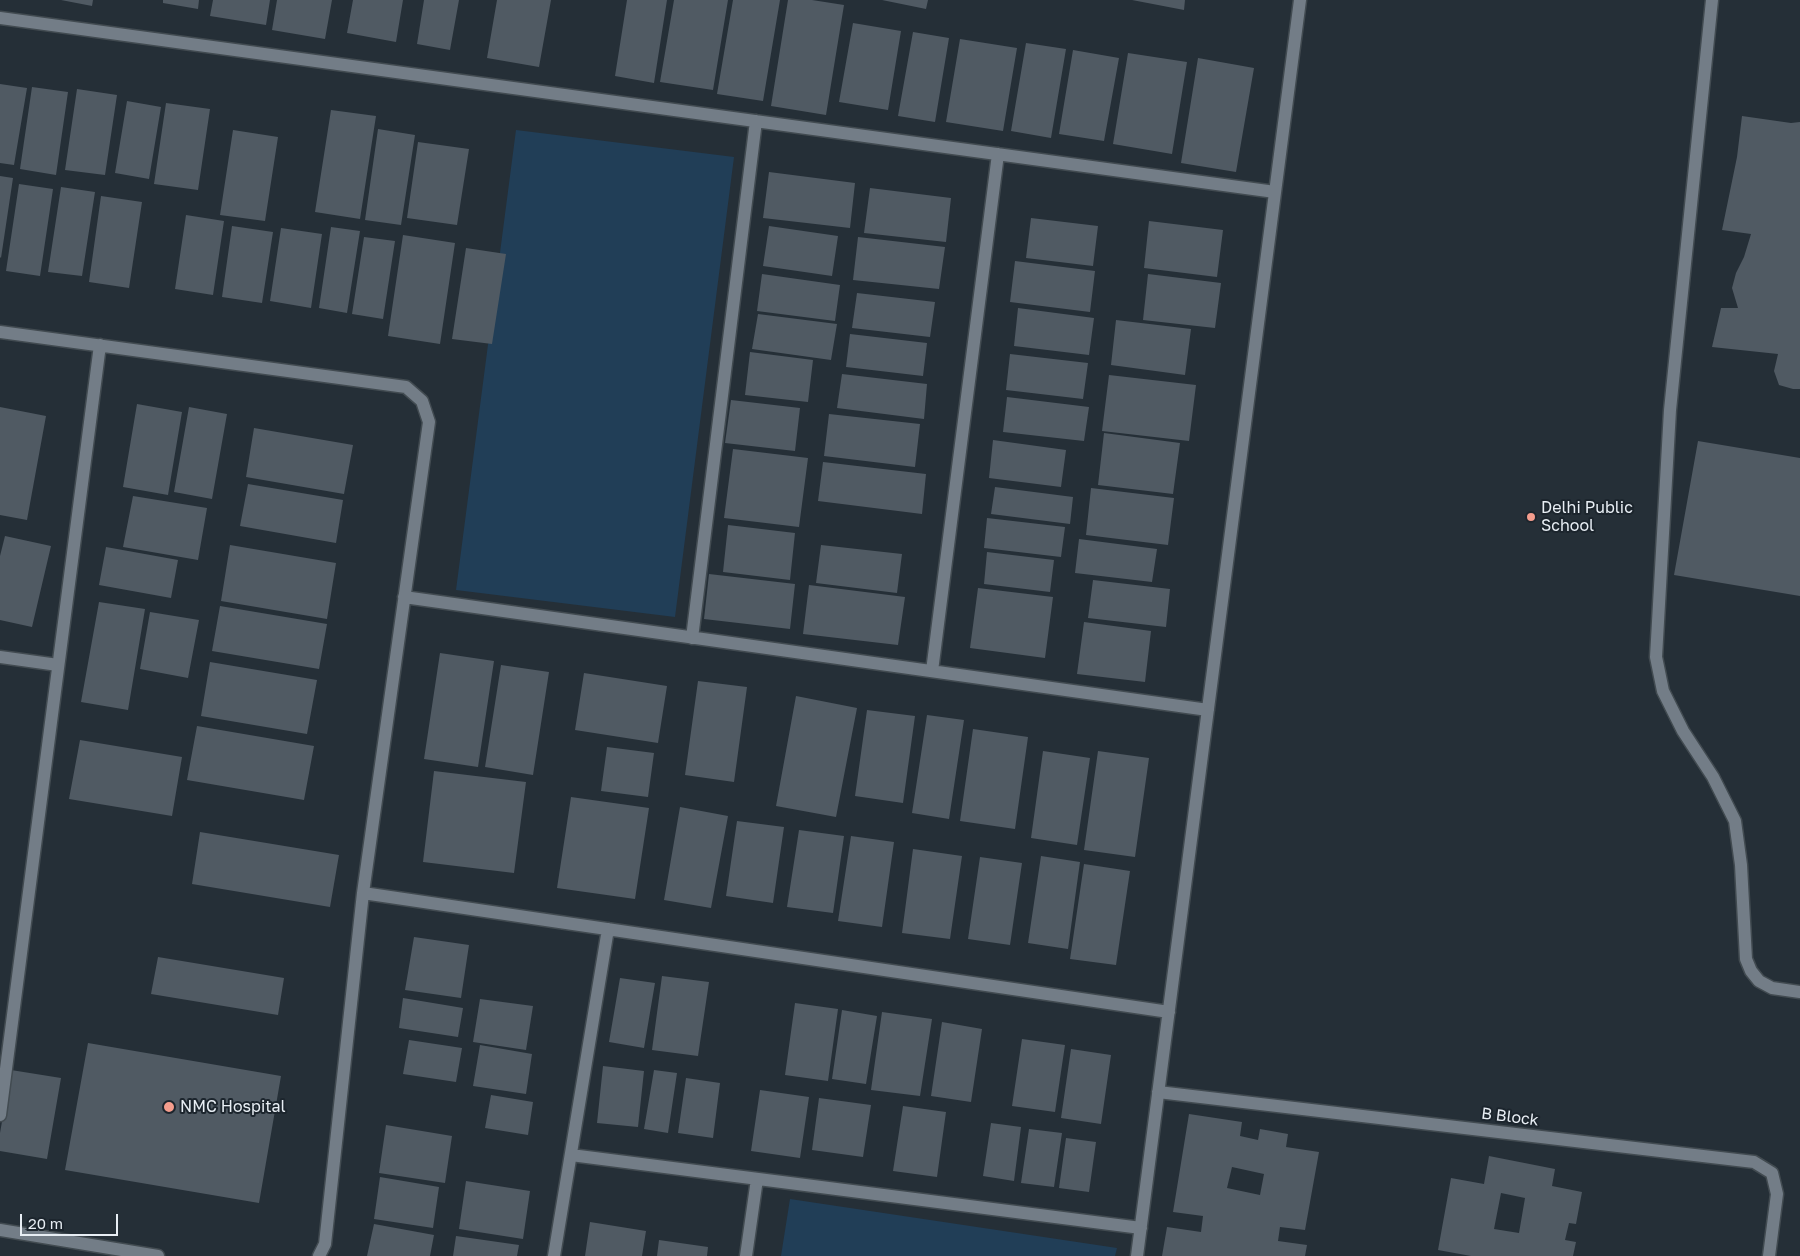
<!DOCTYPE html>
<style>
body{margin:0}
#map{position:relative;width:1800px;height:1256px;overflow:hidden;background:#252f37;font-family:"Golos Text",sans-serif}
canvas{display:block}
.scale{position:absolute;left:20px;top:1214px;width:98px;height:22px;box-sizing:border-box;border:2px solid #e8eef4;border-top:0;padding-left:6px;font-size:15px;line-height:18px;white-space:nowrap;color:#e8eef4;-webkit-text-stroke:4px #1c252d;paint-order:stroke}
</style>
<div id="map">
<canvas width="1800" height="1256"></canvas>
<div class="scale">20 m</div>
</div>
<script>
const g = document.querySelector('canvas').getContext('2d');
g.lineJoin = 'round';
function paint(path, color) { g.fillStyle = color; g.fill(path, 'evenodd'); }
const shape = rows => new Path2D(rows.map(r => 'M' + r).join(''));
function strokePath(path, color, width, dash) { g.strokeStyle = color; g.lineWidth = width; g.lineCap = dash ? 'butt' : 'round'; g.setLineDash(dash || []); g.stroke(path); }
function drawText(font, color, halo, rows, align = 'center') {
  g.font = font + ' "Golos Text",sans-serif'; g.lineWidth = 4; g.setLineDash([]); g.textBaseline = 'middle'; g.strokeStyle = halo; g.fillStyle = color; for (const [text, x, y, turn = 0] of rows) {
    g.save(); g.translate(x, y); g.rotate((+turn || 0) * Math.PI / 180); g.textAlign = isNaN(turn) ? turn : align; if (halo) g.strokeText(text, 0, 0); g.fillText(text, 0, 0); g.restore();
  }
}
paint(shape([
 [516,130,734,157,675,617,456,590],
 [790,1199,1117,1248,1115,1256,781,1256]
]), '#213e57');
paint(shape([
 [61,0,93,0,92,6],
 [163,0,199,0,198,9,163,3],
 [213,0,270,0,266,25,210,16],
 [277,0,332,0,325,39,272,30],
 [353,0,403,0,396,42,347,33],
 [424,0,459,0,450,50,417,44],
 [497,0,551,0,539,67,487,58],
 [627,0,667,0,654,83,615,76],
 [674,0,728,0,713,90,660,82],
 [733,0,780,0,763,101,717,94],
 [788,0,812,0,844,5,826,115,771,106],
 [882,0,928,0,926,9],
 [1132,0,1185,0,1184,10],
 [853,23,901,31,888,110,839,102],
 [913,32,949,38,935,122,898,116],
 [960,39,1017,48,1003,131,946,122],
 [1026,43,1066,49,1051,138,1011,131],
 [1073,50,1119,58,1104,141,1059,134],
 [1128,53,1187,62,1172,154,1113,144],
 [1198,58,1254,68,1236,172,1181,163],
 [0,84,27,88,14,165,0,163],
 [32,87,68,92,56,175,20,169],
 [77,89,117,95,105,175,65,170],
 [127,101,161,107,149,179,115,173],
 [166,103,210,109,198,190,154,184],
 [331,110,376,116,360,219,315,212],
 [1742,116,1791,123,1800,122,1800,389,1793,389,1779,385,1774,371,1778,354,1712,347,1721,308,1738,308,1732,288,1736,273,1744,257,1751,234,1722,230,1737,157],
 [378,129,415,135,401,225,365,220],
 [233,130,278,137,265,221,220,215],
 [418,142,469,149,457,225,407,218],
 [769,172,855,183,850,228,763,218],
 [0,176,13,178,1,258,0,257],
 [19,184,53,189,40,276,6,271],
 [61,187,95,192,82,276,48,272],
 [870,188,951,198,946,242,864,233],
 [101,196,142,202,129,288,89,282],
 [186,215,224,221,213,295,175,289],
 [1031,218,1098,226,1093,266,1026,258],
 [1149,221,1223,230,1217,277,1144,268],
 [232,226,273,232,262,303,222,297],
 [769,226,838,236,832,276,763,266],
 [331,227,360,231,347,313,319,308],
 [281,228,322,234,311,308,270,301],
 [403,235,455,243,440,344,388,336],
 [364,237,395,241,383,319,352,314],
 [858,237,945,247,939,289,853,280],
 [466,248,506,254,492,344,452,339],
 [1015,261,1095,271,1090,312,1010,302],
 [762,274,840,285,835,321,757,311],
 [1148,274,1221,283,1215,328,1143,320],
 [857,293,935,302,930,337,852,328],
 [1018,308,1094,318,1089,355,1014,346],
 [758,314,837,324,831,360,752,349],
 [1116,320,1191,329,1185,375,1111,365],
 [850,334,927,343,923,376,846,367],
 [750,352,813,360,808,402,745,395],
 [1010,354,1088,363,1083,399,1006,390],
 [842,374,927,384,924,419,837,408],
 [1109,375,1196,385,1189,441,1102,431],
 [1007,397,1089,407,1084,441,1003,432],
 [731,400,800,408,795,451,725,443],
 [137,404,182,412,168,495,123,487],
 [0,407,46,416,27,520,0,515],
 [189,407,227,414,212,499,174,492],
 [829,414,920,424,915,467,824,456],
 [254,428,353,445,344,494,246,477],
 [1104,433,1180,443,1173,494,1098,485],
 [993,440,1066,450,1061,487,989,478],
 [1698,441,1800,458,1800,596,1674,575],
 [733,449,808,458,799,527,724,518],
 [823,462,926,474,922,514,818,501],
 [248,484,343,500,336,543,240,526],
 [995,487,1073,497,1070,524,991,514],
 [1091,488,1174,498,1168,545,1086,535],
 [133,496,207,508,198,560,123,547],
 [987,518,1065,527,1061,557,984,548],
 [728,525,795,533,790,580,723,572],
 [5,536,51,546,32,627,0,620,0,556],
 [1079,539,1157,549,1152,582,1075,573],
 [230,545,336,563,327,619,221,601],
 [821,545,902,554,897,593,816,583],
 [106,547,178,560,171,598,99,585],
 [987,552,1054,560,1050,592,984,584],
 [709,574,795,584,790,629,704,619],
 [1093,580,1170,589,1166,627,1088,618],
 [809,585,905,597,898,645,803,634],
 [978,588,1053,597,1045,658,970,648],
 [99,602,145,609,128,710,81,702],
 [220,606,327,624,319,669,212,651],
 [150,612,199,620,188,678,140,669],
 [1084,622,1151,631,1145,682,1077,674],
 [440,653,494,661,478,767,424,759],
 [210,662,317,680,307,734,201,716],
 [501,665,549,672,533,775,485,767],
 [584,673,667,686,658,743,575,730],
 [698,681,747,687,734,782,685,775],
 [796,696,857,708,836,817,776,806],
 [867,710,915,716,903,803,855,796],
 [927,715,964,720,949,819,912,813],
 [197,726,314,746,304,800,187,780],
 [973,729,1028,737,1015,829,960,821],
 [80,740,182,757,172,816,69,799],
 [607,747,654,753,648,797,601,791],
 [1043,751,1090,758,1077,845,1031,838],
 [1098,751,1149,758,1135,857,1084,850],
 [434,771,526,782,514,873,423,862],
 [571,797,649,808,635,899,557,888],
 [680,807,728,816,711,908,664,900],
 [737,821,784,827,773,903,726,896],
 [799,830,844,836,833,913,787,907],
 [200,832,339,855,330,907,192,884],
 [851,836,894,842,882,927,838,921],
 [913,849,962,856,950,939,902,933],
 [1041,856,1080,862,1068,949,1028,943],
 [980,857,1022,863,1010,945,968,939],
 [1084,864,1130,871,1116,965,1070,959],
 [414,937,469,945,461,998,405,990],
 [158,957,284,978,278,1015,151,994],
 [662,976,709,982,698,1056,652,1050],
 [620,978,655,983,644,1048,609,1042],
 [403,998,463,1008,458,1037,399,1028],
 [480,999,533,1006,526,1050,473,1042],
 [795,1003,838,1009,828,1081,785,1075],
 [842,1010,877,1016,866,1084,832,1079],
 [882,1012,932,1019,920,1096,871,1090],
 [942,1022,982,1029,971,1102,931,1096],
 [1022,1039,1065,1045,1055,1112,1012,1106],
 [409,1040,462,1048,456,1082,403,1074],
 [88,1043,281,1076,259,1203,65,1170],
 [480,1045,532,1054,526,1094,473,1086],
 [1071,1049,1111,1055,1101,1124,1061,1118],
 [603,1066,644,1071,638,1127,597,1123],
 [11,1070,61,1078,47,1159,0,1151,0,1133],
 [654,1070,677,1073,668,1133,644,1129],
 [686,1078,720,1083,713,1138,678,1133],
 [760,1090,809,1097,800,1158,751,1151],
 [491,1095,533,1102,528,1135,485,1128],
 [819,1098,871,1105,863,1157,812,1150],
 [903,1106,946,1112,937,1177,893,1171],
 [1189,1114,1242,1122,1240,1136,1258,1140,1260,1129,1288,1134,1286,1147,1319,1152,1305,1230,1280,1227,1278,1241,1307,1245,1305,1256,1162,1256,1167,1227,1201,1232,1203,1216,1173,1212],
 [1232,1167,1264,1174,1260,1195,1227,1188],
 [991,1123,1021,1127,1014,1181,983,1176],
 [386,1125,452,1136,445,1183,379,1173],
 [1029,1129,1062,1133,1054,1187,1021,1183],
 [1066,1138,1096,1142,1089,1192,1059,1188],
 [1489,1156,1555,1169,1552,1186,1582,1192,1576,1224,1569,1223,1565,1240,1576,1242,1573,1256,1471,1256,1438,1250,1451,1178,1484,1184],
 [1501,1193,1525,1198,1519,1233,1494,1229],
 [380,1177,439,1187,433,1228,374,1219],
 [466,1181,530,1191,523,1239,459,1229],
 [590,1222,646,1231,642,1256,585,1256],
 [374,1224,434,1235,430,1256,367,1256],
 [456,1236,519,1245,517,1256,453,1256],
 [659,1240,708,1247,707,1256,657,1256]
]), '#505a63');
const service = shape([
 [1712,0,1670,410,1656,657,1663,691,1683,731,1713,777,1735,821,1741,865,1746,959,1751,971,1759,981,1772,988,1800,992]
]);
const minor = shape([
 [0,18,1275,192],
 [0,332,406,387,422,401,429,422,363,893,325,1244,319,1256],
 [404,597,1208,710],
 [692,638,756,121],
 [0,657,58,665],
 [932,671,998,154],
 [363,893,1169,1012],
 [1158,1092,1754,1162,1772,1173,1777,1194,1769,1256],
 [0,1115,100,345],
 [571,1155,1141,1228],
 [0,1230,158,1256],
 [554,1256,608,929],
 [746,1256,757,1179],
 [1137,1256,1300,0]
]);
strokePath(service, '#424b51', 15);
strokePath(minor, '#424b51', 15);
strokePath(service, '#737d87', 12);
strokePath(minor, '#737d87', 12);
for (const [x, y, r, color] of [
 [1531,517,5,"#f49d8d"],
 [169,1107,6,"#f49d8d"]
]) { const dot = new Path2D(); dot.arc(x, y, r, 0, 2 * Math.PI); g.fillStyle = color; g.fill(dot); strokePath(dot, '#1c252d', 2); }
drawText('16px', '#e8eef4', '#1c252d', [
 ["Delhi Public",1541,508],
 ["School",1541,526],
 ["NMC Hospital",180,1107]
], 'left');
drawText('16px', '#e8eef4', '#1c252d', [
 ["B Block",1510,1117,7]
]);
</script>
